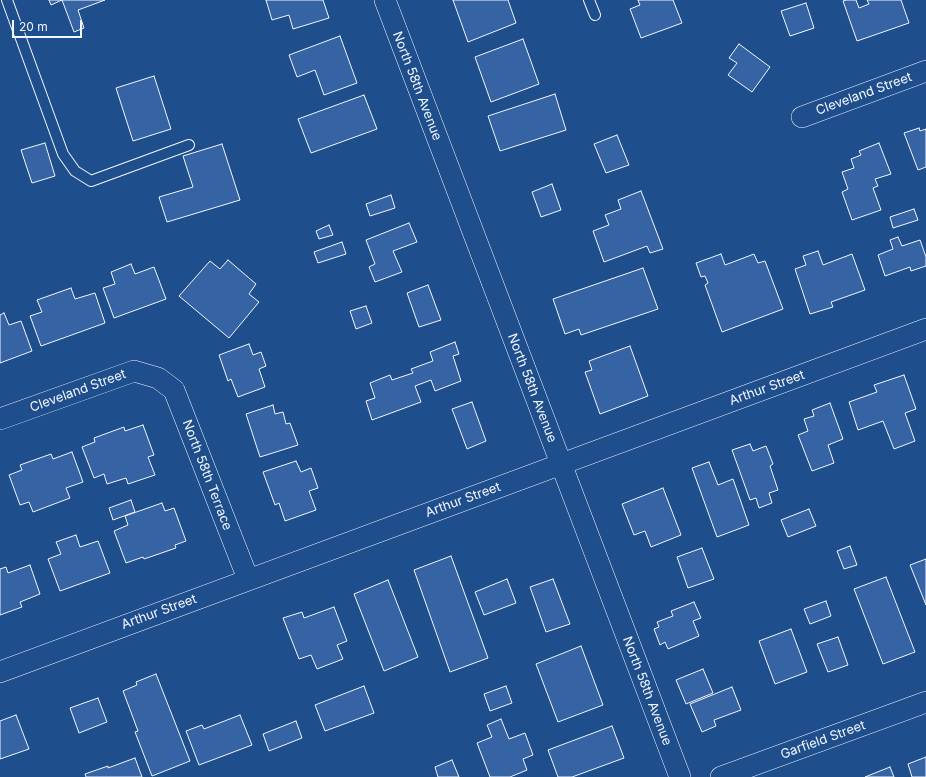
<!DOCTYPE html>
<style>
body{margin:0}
#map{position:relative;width:926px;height:777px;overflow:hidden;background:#1f4e8c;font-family:Inter,sans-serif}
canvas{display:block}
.scale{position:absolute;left:12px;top:20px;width:70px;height:18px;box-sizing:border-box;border:2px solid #f2f6ff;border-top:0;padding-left:5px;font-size:12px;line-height:14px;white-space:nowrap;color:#f2f6ff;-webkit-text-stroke:3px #1f4e8c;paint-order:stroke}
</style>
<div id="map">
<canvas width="926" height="777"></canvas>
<div class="scale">20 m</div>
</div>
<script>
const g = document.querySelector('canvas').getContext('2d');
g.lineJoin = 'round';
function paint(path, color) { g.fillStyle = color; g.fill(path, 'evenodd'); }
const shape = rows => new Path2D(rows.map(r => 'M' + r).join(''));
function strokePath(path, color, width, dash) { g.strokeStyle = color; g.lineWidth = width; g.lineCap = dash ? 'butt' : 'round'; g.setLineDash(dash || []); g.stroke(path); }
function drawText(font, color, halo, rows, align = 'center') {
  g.font = font + ' Inter,sans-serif'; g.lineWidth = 3; g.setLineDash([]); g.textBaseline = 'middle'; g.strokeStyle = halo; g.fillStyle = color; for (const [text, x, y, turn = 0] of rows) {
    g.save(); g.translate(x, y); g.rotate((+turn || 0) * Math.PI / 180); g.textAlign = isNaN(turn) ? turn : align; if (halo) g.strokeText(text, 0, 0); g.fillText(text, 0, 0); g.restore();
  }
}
const building = shape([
 [49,0,105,0,78,10,84,28,74,32,62,0,51,5,49,0],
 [266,0,323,0,329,18,293,29,289,15,272,20,266,0],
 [453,0,508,0,516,23,468,42,453,0],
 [638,0,673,0,682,23,641,38,630,9,640,5,638,0],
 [846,0,856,0,859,8,869,4,867,0,901,0,909,23,857,41,843,1,846,0],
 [806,3,814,28,790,36,781,11,806,3],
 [340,36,357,83,324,95,315,70,297,77,289,55,340,36],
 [523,39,539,84,491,102,475,57,523,39],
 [739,44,770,67,752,92,728,75,737,63,729,58,739,44],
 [154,76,171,129,133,141,116,88,154,76],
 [555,94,566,130,500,151,488,116,555,94],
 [364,95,377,129,311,153,298,119,364,95],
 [919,128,920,131,926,129,926,167,918,170,904,133,919,128],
 [617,135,629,165,606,173,594,144,617,135],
 [45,143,55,176,32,183,21,150,45,143],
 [879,143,891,174,875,179,878,186,873,188,881,210,852,220,842,192,848,189,842,172,854,168,851,159,861,155,859,151,879,143],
 [222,144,240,200,167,222,159,197,193,187,183,156,222,144],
 [552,184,561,210,541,217,532,192,552,184],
 [641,191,663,249,650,253,647,246,604,262,593,231,609,225,605,215,621,209,618,200,641,191],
 [391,195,395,208,370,216,366,204,391,195],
 [914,209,918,220,893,228,890,217,914,209],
 [409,223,417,242,393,251,402,272,375,282,369,267,375,264,366,240,409,223],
 [329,225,333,235,319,239,316,231,329,225],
 [898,237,902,246,920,240,926,257,926,266,911,271,910,267,885,276,878,255,893,249,890,240,898,237],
 [342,242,346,254,318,263,314,252,342,242],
 [818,251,823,265,852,254,865,290,831,302,833,307,810,314,795,269,806,265,803,256,818,251],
 [721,254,725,265,754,254,758,263,765,261,783,309,722,332,705,285,708,283,705,276,701,277,696,263,721,254],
 [228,260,256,284,249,294,259,302,229,338,179,296,210,261,220,269,228,260],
 [131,264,135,274,154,267,166,299,114,318,103,288,115,284,111,272,131,264],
 [643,268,658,309,581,335,579,329,565,334,553,299,643,268],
 [428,285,441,320,419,327,407,293,428,285],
 [71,288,75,299,95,293,105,323,41,346,30,316,42,312,37,300,71,288],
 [366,306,372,323,356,329,350,311,366,306],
 [4,313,9,325,21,321,32,351,0,363,0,315,4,313],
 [455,342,459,354,453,356,461,381,435,391,431,380,415,386,421,402,372,420,366,401,375,398,370,383,390,375,392,380,413,373,411,369,433,361,430,352,455,342],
 [249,344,253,355,261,352,266,366,259,369,265,387,238,397,231,379,228,381,219,355,249,344],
 [630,346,648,396,600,414,585,372,592,370,589,361,630,346],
 [904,375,916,409,905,413,915,441,894,449,883,421,858,430,849,402,877,392,874,385,904,375],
 [472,402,486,441,467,449,452,409,472,402],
 [830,403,843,439,828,445,834,463,812,471,798,435,808,431,804,419,814,416,812,410,830,403],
 [273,405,275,414,283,412,286,424,290,423,298,445,260,457,246,414,273,405],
 [143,425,154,455,148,457,155,475,128,484,126,478,107,484,104,474,94,478,82,447,95,442,94,438,124,427,125,431,143,425],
 [750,444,753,451,766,446,773,464,770,466,778,490,769,493,772,503,759,508,756,498,750,500,732,450,750,444],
 [72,452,83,482,66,488,70,498,33,512,29,502,20,505,9,475,22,470,20,465,51,454,53,459,72,452],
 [296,461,301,472,311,468,318,488,309,491,316,510,285,521,279,503,275,505,263,472,296,461],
 [709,462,718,485,733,479,749,525,717,537,692,468,709,462],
 [663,488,681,535,651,547,645,531,634,535,622,504,663,488],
 [131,500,135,512,113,520,109,508,131,500],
 [162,503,165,511,174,508,186,541,175,545,176,548,144,559,143,557,126,563,114,531,128,525,125,516,162,503],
 [809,509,816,526,788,537,781,520,809,509],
 [76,535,80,547,98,541,110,573,60,591,48,559,61,554,56,542,76,535],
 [850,546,857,565,844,569,837,551,850,546],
 [702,548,714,579,688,588,677,557,702,548],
 [451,556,488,658,450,672,414,570,451,556],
 [926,559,926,605,910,565,926,559],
 [30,565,40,594,20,602,22,607,0,615,0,569,6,567,8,573,30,565],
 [886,577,915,652,883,664,854,589,886,577],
 [507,579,516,603,484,615,475,592,507,579],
 [553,579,570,624,546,632,530,587,553,579],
 [388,580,418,657,384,671,354,594,388,580],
 [826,601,831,616,810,624,804,609,826,601],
 [694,602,701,618,693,621,699,636,668,649,665,642,660,645,654,629,659,627,657,622,673,616,671,611,694,602],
 [334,607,347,641,337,645,343,659,317,669,311,655,299,659,283,618,302,612,304,618,334,607],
 [791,629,807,672,775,684,759,641,791,629],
 [838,637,848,665,828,672,817,644,838,637],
 [581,646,603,705,558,722,536,664,581,646],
 [703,669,713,693,686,704,676,680,703,669],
 [156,674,190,761,152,776,135,732,138,731,123,691,137,685,136,682,156,674],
 [364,686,374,713,325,731,315,705,364,686],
 [506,686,512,703,490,711,484,694,506,686],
 [732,687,741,710,714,720,716,726,702,732,690,704,732,687],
 [98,698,107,722,79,733,70,708,98,698],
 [16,715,29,749,0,759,0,721,16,715],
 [240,715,252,745,199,765,186,731,202,725,204,729,240,715],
 [501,719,509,739,525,733,533,755,523,759,527,770,510,777,490,777,477,743,492,737,487,725,501,719],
 [296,721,302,738,269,751,263,734,296,721],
 [612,726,624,758,572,777,558,777,548,750,612,726],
 [926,757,926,777,912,777,908,764,926,757],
 [135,758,142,777,86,777,85,774,108,766,108,768,135,758],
 [452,760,459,777,438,777,435,767,452,760],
 [890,767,894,777,865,777,890,767]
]);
paint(building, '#3563a3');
strokePath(building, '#f2f6ff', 1);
const lane = shape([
 [7,0,63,154,75,171,91,181,189,145],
 [589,0,595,15]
]);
const street = shape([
 [385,0,680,777],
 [802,117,926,71],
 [0,419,134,371,158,378,174,390,248,579],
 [0,672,926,329],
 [721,777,926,702]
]);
strokePath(lane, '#f2f6ff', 12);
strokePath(street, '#f2f6ff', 22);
strokePath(lane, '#1f4e8c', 10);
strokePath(street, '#1f4e8c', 21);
drawText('13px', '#f2f6ff', '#1f4e8c', [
 ["North 58th Avenue",417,86,69],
 ["Cleveland Street",864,94,-20],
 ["North 58th Avenue",532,388,69],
 ["Arthur Street",767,388,-20],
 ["Cleveland Street",78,391,-20],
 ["North 58th Terrace",207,475,69],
 ["Arthur Street",463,500,-20],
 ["Arthur Street",159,612,-20],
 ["North 58th Avenue",647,691,69],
 ["Garfield Street",823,740,-20]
]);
</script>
